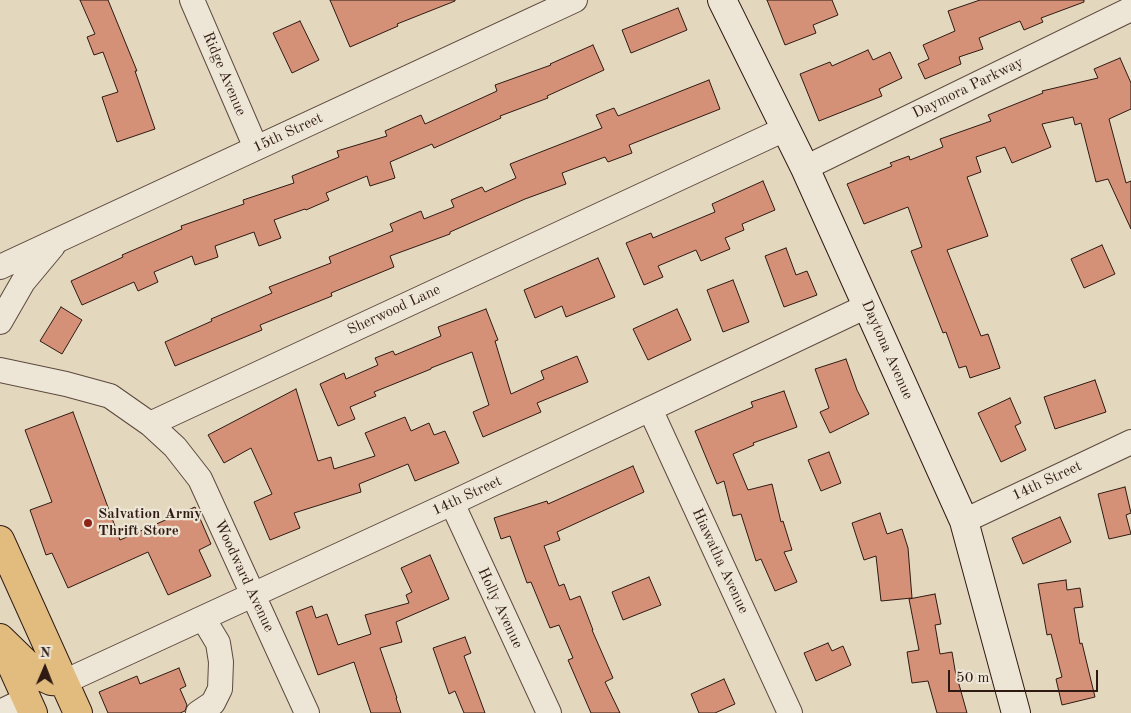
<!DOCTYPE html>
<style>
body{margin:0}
#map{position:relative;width:1131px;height:713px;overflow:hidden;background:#e3d7be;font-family:"Old Standard TT",serif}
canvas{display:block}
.north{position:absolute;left:20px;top:643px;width:50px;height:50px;-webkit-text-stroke:4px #ede5d5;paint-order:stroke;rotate:1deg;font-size:14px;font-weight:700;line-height:20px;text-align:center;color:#2f1a13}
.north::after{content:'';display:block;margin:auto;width:18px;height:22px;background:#2f1a13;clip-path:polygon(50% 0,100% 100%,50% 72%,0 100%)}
.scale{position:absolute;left:948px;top:670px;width:150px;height:22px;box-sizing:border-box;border:2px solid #2f1a13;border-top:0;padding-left:6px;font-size:15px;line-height:18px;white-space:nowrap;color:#2f1a13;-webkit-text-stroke:4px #ede5d5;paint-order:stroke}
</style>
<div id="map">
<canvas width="1131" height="713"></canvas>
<div class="north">N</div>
<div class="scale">50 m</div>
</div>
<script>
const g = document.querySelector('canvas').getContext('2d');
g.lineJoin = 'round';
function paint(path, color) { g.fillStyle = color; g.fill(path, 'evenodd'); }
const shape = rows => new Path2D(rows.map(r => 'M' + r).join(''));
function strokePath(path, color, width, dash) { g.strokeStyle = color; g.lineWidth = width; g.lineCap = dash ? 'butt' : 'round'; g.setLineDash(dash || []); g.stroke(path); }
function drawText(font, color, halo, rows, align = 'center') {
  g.font = font + ' "Old Standard TT",serif'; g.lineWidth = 4.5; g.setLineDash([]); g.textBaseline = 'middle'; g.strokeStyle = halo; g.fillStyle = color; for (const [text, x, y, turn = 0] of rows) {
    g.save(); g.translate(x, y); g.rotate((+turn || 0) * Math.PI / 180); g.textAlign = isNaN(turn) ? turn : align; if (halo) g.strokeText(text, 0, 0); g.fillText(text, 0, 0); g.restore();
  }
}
const building = shape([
 [80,0,108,0,137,71,135,71,155,129,117,142,102,97,118,92,103,52,94,55,87,37,95,34,80,0],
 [330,0,455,0,455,1,397,24,398,26,350,47,330,0],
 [767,0,832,0,838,15,813,25,816,33,785,45,767,0],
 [980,0,1084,0,1084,2,1041,18,1043,22,1024,30,1020,21,979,38,983,49,959,57,961,64,925,79,918,64,929,59,923,45,955,31,948,11,980,0],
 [678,8,687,30,631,53,622,30,678,8],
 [300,21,319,60,292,73,273,33,300,21],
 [593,45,604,70,547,96,548,98,500,116,501,118,434,148,432,144,390,162,395,178,370,186,367,176,326,193,329,200,306,210,305,209,274,220,281,238,259,246,254,232,215,246,218,257,195,265,192,256,154,272,158,282,138,291,134,282,82,305,71,281,123,257,122,255,182,229,181,226,244,204,243,200,294,183,292,176,339,157,337,151,387,136,385,131,421,115,425,124,497,91,495,85,551,65,550,64,593,45],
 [868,50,873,60,890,52,902,78,879,89,882,96,819,121,800,74,830,62,832,66,868,50],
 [1120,58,1131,83,1131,109,1109,119,1126,183,1131,181,1131,229,1108,179,1096,182,1081,123,1075,125,1073,117,1042,124,1051,147,1012,163,1005,147,976,157,981,172,967,177,988,236,947,250,981,336,988,334,1000,368,970,378,966,366,959,368,946,332,943,333,911,251,922,247,908,207,864,224,847,184,892,166,890,163,909,156,910,160,943,147,940,139,991,121,988,115,1043,93,1042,91,1098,78,1094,69,1120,58],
 [709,80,720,109,629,145,632,153,608,162,605,157,562,173,566,184,525,199,450,232,450,234,390,256,394,267,331,293,332,296,260,325,262,330,175,366,165,342,212,321,211,319,272,293,269,287,331,263,329,257,393,231,390,224,421,211,424,219,454,207,451,200,482,187,485,192,516,178,510,164,602,128,596,115,614,108,618,116,709,80],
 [763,181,775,210,742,224,744,230,725,238,730,249,701,261,696,250,658,266,663,277,644,285,626,243,651,233,653,238,715,212,712,204,763,181],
 [1102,245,1115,274,1084,288,1071,259,1102,245],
 [786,248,796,275,807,271,817,295,784,307,765,256,786,248],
 [598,258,615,297,566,317,562,306,535,318,524,290,598,258],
 [733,280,749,322,723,332,707,290,733,280],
 [61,307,82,320,62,354,40,341,61,307],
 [486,309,498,340,495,341,511,394,544,379,541,371,577,356,588,382,537,403,541,412,483,437,473,412,489,405,472,352,431,368,431,369,374,392,376,396,350,407,355,419,338,426,320,384,344,373,346,379,378,365,375,358,393,351,395,355,441,336,438,327,486,309],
 [677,309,691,340,648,360,633,329,677,309],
 [846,359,857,390,869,414,830,433,820,412,829,408,815,369,846,359],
 [1095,380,1106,412,1055,429,1044,397,1095,380],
 [296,389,318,461,331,457,334,469,375,456,365,433,405,417,411,431,429,423,434,435,445,431,459,463,415,481,408,464,359,484,361,492,294,513,300,528,270,540,254,502,272,494,251,448,224,463,208,435,296,389],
 [784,391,797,427,753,443,754,445,733,454,748,490,772,484,781,522,783,521,792,550,784,552,797,582,775,591,761,559,756,561,741,514,733,516,724,481,717,484,695,431,753,407,751,402,784,391],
 [1010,398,1021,423,1015,426,1026,450,1001,462,978,413,1010,398],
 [73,412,120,540,195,507,211,544,199,550,211,576,168,595,148,552,68,588,52,553,46,555,30,510,52,502,25,430,73,412],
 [829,452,841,483,821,491,808,460,829,452],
 [633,466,644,492,557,532,560,540,544,546,559,586,564,584,570,600,580,596,593,630,592,630,613,678,605,682,620,713,591,713,568,660,573,658,559,625,550,628,531,582,527,583,510,536,501,539,494,518,547,501,548,504,633,466],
 [1125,487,1131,513,1126,515,1131,534,1109,539,1098,494,1125,487],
 [880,513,887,534,902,529,908,548,912,598,881,601,876,556,864,560,852,523,880,513],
 [1060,517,1071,542,1023,564,1012,538,1060,517],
 [430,555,449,599,396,622,402,642,380,648,397,698,396,698,401,713,371,713,354,662,318,675,296,612,312,606,316,618,327,614,338,645,371,634,365,615,409,603,406,595,412,592,401,568,430,555],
 [649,577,661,605,623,620,612,592,649,577],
 [1066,580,1067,590,1080,588,1083,607,1074,608,1080,644,1082,643,1095,697,1062,705,1056,679,1062,677,1051,634,1047,635,1038,584,1066,580],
 [935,594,941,624,935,625,940,654,952,652,955,670,967,713,937,713,928,681,912,683,907,652,919,650,909,599,935,594],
 [465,637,471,653,464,656,485,713,464,713,455,691,449,694,433,648,465,637],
 [828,643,832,651,843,646,851,665,816,681,804,653,828,643],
 [179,668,186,686,180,689,187,705,185,711,180,713,108,713,99,692,137,676,140,684,179,668],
 [724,679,735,704,715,713,699,713,691,694,724,679]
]);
paint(building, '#d59177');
strokePath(building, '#2f1a13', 1);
const street = shape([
 [192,0,256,148],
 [805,168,1131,9],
 [0,267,575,0],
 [0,322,23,282,53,246],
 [0,370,66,384,110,396,150,424,175,447,200,479,307,713],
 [650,409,790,713],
 [150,424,785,129],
 [452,503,549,713],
 [964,521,1131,442],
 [64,682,452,503,867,306],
 [0,712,27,699],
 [198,713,213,703,220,689,221,662,218,643,203,618]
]);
const secondary = shape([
 [722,0,805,168,964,521,1016,713]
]);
const primary = shape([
 [0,540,78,713],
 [0,638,38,675,51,681,64,682],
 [6,653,33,713]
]);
strokePath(street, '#5c493e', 26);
strokePath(secondary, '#2f1a13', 30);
strokePath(primary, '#2f1a13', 30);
strokePath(street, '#ede5d5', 24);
strokePath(secondary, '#ede5d5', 28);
strokePath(primary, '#e2bc7f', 28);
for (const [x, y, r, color] of [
 [88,523,5,"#8f2418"]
]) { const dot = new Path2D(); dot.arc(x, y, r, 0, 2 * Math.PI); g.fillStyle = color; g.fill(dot); strokePath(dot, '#ede5d5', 2); }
drawText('15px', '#2f1a13', '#ede5d5', [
 ["Ridge Avenue",224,74,67],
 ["Daymora Parkway",968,88,-26],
 ["15th Street",288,133,-25],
 ["Sherwood Lane",394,310,-25],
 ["Daytona Avenue",887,350,66],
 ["14th Street",1047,481,-25],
 ["14th Street",467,496,-25],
 ["Hiawatha Avenue",720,561,65],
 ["Woodward Avenue",244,576,65],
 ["Holly Avenue",500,608,65]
]);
drawText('bold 15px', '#2f1a13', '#ede5d5', [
 ["Salvation Army",98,514],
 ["Thrift Store",98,531]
], 'left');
</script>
